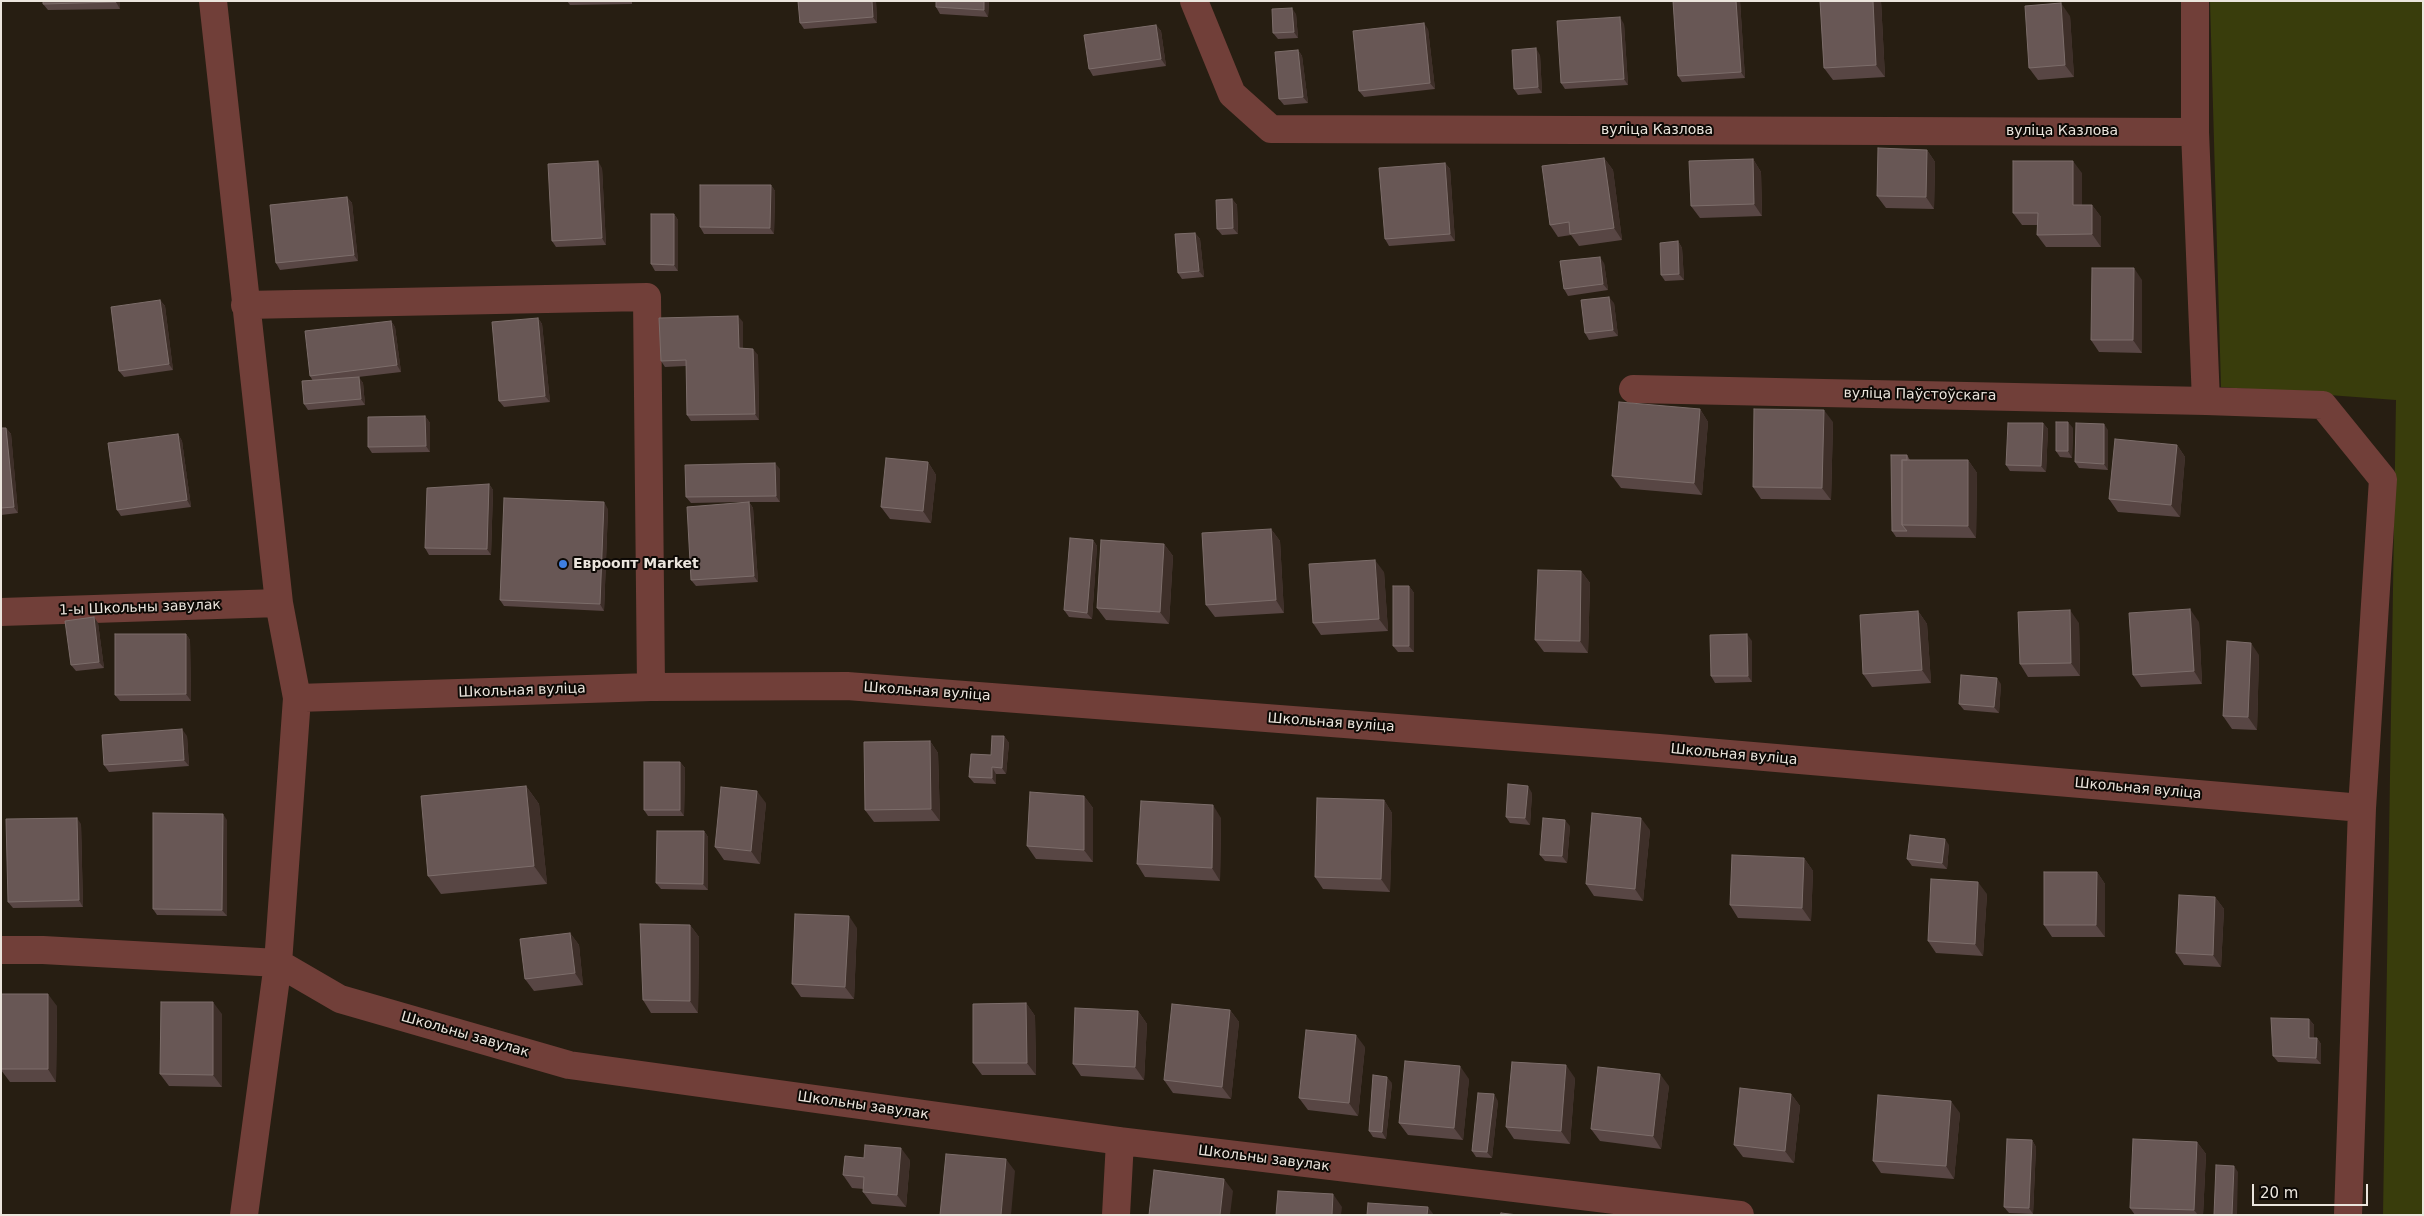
<!DOCTYPE html>
<meta charset="utf-8">
<style>
body{margin:0}
#map{position:relative;width:2424px;height:1216px;overflow:hidden;background:#271e12;font-family:"DejaVu Sans",sans-serif}
canvas{display:block}
.frame{position:absolute;inset:0;border:2px solid #ebe5dd;pointer-events:none}
.scale{position:absolute;left:2252px;top:1184px;width:116px;height:22px;box-sizing:border-box;border:2px solid #ebe5dd;border-top:0;padding-left:6px;font-size:15px;line-height:18px;white-space:nowrap;color:#ebe5dd;-webkit-text-stroke:4px #0d0905;paint-order:stroke}
</style>
<div id="map">
<canvas width="2424" height="1216"></canvas>
<div class="frame"></div>
<div class="scale">20 m</div>
</div>
<script>
const g = document.querySelector('canvas').getContext('2d');
g.lineJoin = 'round';
function paint(path, color) { g.fillStyle = color; g.fill(path, 'evenodd'); }
const shape = rows => new Path2D(rows.map(r => 'M' + r).join(''));
function strokePath(path, color, width, dash) { g.strokeStyle = color; g.lineWidth = width; g.lineCap = dash ? 'butt' : 'round'; g.setLineDash(dash || []); g.stroke(path); }
function drawText(font, color, halo, rows, align = 'center') {
  g.font = font + ' "DejaVu Sans",sans-serif'; g.lineWidth = 4; g.setLineDash([]); g.textBaseline = 'middle'; g.strokeStyle = halo; g.fillStyle = color; for (const [text, x, y, turn = 0] of rows) {
    g.save(); g.translate(x, y); g.rotate((+turn || 0) * Math.PI / 180); g.textAlign = isNaN(turn) ? turn : align; if (halo) g.strokeText(text, 0, 0); g.fillText(text, 0, 0); g.restore();
  }
}
paint(shape([
 [2210,1,2423,1,2423,1215,2383,1215,2396,400,2221,387]
]), '#393d0c');
strokePath(shape([
 [213,1,279,603,297,698,278,963,244,1215],
 [1194,1,1232,94,1271,129,2195,132],
 [2195,1,2195,132,2206,401,2323,405,2383,479,2362,808,2348,1215],
 [245,305,647,297,651,687],
 [1633,389,2206,401],
 [1,612,279,603],
 [297,698,651,687,847,686,1659,748,2362,808],
 [1,950,43,950,278,963,340,999,569,1065,1120,1141,1740,1215],
 [1116,1215,1120,1141]
]), '#713f39', 28);
paint(shape([
 [43,1,120,1,120,9,48,10,43,4],
 [567,1,632,1,632,4,570,5],
 [798,1,876,1,877,23,804,29,800,23],
 [989,1,988,17,940,14,936,7],
 [1673,1,1740,1,1745,78,1682,82,1678,76],
 [1820,1,1881,1,1885,77,1833,80,1824,68],
 [1296,14,1298,38,1278,39,1273,33],
 [2070,16,2074,77,2038,80,2029,68],
 [1624,24,1628,85,1565,89,1561,83],
 [1156,25,1161,31,1166,66,1093,76,1089,69],
 [1428,29,1435,89,1364,97,1359,91],
 [1298,50,1302,56,1308,103,1284,105,1279,99],
 [1540,55,1542,93,1518,95,1514,89],
 [1927,150,1935,162,1934,209,1886,208,1877,196],
 [1604,158,1613,170,1622,240,1579,246,1571,235,1558,237,1550,225],
 [1753,159,1761,172,1762,216,1700,218,1691,206],
 [1445,163,1450,169,1455,241,1389,246,1385,239],
 [602,168,606,245,556,247,552,241],
 [2082,173,2082,205,2092,205,2101,217,2101,247,2046,247,2037,235,2037,225,2022,225,2013,213],
 [771,185,775,191,774,234,704,234,700,227],
 [347,197,352,203,358,261,280,270,276,263],
 [1232,199,1237,205,1238,234,1222,235,1217,229],
 [674,214,678,220,678,271,655,271,651,264],
 [1195,233,1200,239,1204,277,1182,279,1178,273],
 [1678,241,1682,248,1684,280,1665,281,1661,275],
 [1604,263,1608,290,1568,296,1564,289],
 [2142,280,2142,353,2099,352,2091,340],
 [160,300,165,306,173,370,124,377,119,371],
 [1614,303,1618,336,1589,340,1585,333],
 [538,318,542,324,550,402,504,407,499,401],
 [391,321,395,327,401,372,358,377,363,383,365,405,308,410,304,404,313,381,310,376],
 [743,322,743,348,758,355,759,420,691,421,687,415,686,366,665,367,661,361],
 [1700,409,1708,422,1702,495,1621,488,1612,476],
 [425,416,430,423,430,452,372,453,368,447],
 [1833,422,1831,500,1761,499,1753,487],
 [2043,423,2048,429,2046,472,2010,471,2006,465],
 [1,428,6,428,11,434,18,513,1,515],
 [2073,428,2072,458,2060,457,2056,451],
 [2108,430,2108,470,2079,468,2075,462],
 [178,434,182,441,191,507,121,516,117,510],
 [2177,445,2185,457,2180,517,2118,512,2109,499],
 [1907,455,1910,460,1968,460,1977,473,1976,538,1896,537,1892,531],
 [928,462,936,475,931,523,890,519,881,507],
 [780,469,780,502,749,502,753,508,758,582,696,586,691,580,741,502,691,503,686,497],
 [489,484,493,490,491,555,429,555,425,548],
 [608,509,604,611,504,606,500,600],
 [1271,529,1280,541,1284,613,1215,617,1206,605],
 [1093,540,1097,546,1092,619,1069,617,1064,610],
 [1164,544,1173,556,1169,624,1106,620,1097,608],
 [1581,571,1590,583,1588,653,1544,652,1535,640],
 [1384,572,1388,631,1321,635,1313,623],
 [1409,586,1414,593,1414,652,1398,652,1393,646],
 [1918,611,1927,624,1931,683,1872,687,1863,674],
 [94,617,98,623,104,668,76,671,71,665],
 [2199,622,2202,684,2141,687,2133,675],
 [2079,623,2080,676,2028,677,2020,664],
 [186,634,190,640,191,701,120,701,115,695],
 [1752,641,1752,682,1715,683,1711,676],
 [2259,655,2257,730,2232,729,2223,716],
 [2001,684,1999,713,1964,710,1959,704],
 [187,736,189,766,109,772,104,765],
 [1004,736,1009,743,1006,774,996,774,996,784,974,783,969,777,991,755],
 [930,741,938,753,940,821,874,822,865,810],
 [680,762,685,768,684,816,648,816,644,810],
 [526,786,539,804,547,884,441,894,428,876],
 [1532,793,1530,825,1510,823,1506,817],
 [1084,796,1093,808,1093,862,1036,859,1027,846],
 [1384,800,1392,813,1390,892,1323,889,1315,877],
 [766,803,760,864,724,860,715,847],
 [1221,818,1220,881,1145,877,1137,864],
 [227,820,227,916,157,915,153,909],
 [81,824,83,907,13,908,8,902],
 [1570,826,1567,863,1545,861,1540,855],
 [1650,830,1643,901,1594,896,1586,884],
 [704,831,708,837,708,890,661,889,656,883],
 [1949,845,1947,869,1912,866,1907,859],
 [1804,858,1813,871,1811,921,1738,918,1730,905],
 [2097,872,2105,884,2105,937,2052,937,2044,925],
 [1987,894,1983,956,1936,953,1928,941],
 [2215,897,2224,909,2221,967,2184,965,2176,953],
 [690,925,699,937,698,1013,651,1013,643,1000],
 [857,928,854,999,801,997,792,984],
 [570,933,579,945,583,985,534,991,525,979],
 [1,994,57,1006,56,1082,10,1082,1,1070],
 [1026,1003,1035,1016,1036,1075,982,1075,973,1063],
 [1230,1010,1239,1022,1231,1099,1173,1093,1164,1080],
 [1138,1011,1147,1024,1144,1080,1081,1076,1073,1064],
 [222,1014,222,1087,169,1086,160,1074],
 [2309,1019,2314,1025,2314,1038,2317,1038,2321,1044,2321,1064,2278,1062,2273,1056],
 [1365,1047,1358,1116,1308,1110,1299,1098],
 [1575,1078,1570,1144,1514,1139,1506,1127],
 [1469,1079,1463,1140,1408,1135,1399,1123],
 [1392,1083,1386,1139,1373,1137,1369,1131],
 [1669,1086,1661,1149,1600,1141,1591,1129],
 [1791,1094,1800,1106,1794,1163,1743,1157,1734,1145],
 [1498,1101,1492,1158,1476,1157,1472,1151],
 [1960,1113,1954,1179,1881,1173,1873,1161],
 [2032,1140,2036,1147,2033,1214,2009,1213,2004,1207],
 [2197,1142,2206,1154,2203,1215,2135,1215,2130,1208],
 [910,1160,906,1207,872,1204,863,1192,864,1189,852,1188,843,1175]
]), '#584644');
paint(shape([
 [116,1,120,1,120,9,116,2],
 [872,1,876,1,877,23,873,17],
 [984,1,989,1,988,17,984,10],
 [1736,1,1740,1,1745,78,1741,72],
 [1873,1,1881,1,1885,77,1876,65],
 [2061,3,2070,16,2074,77,2065,65],
 [1292,8,1296,14,1298,38,1294,32],
 [1620,17,1624,24,1628,85,1624,79],
 [1424,23,1428,29,1435,89,1430,83],
 [1156,25,1161,31,1166,66,1161,59],
 [1536,48,1540,55,1542,93,1538,87],
 [1298,50,1302,56,1308,103,1303,97],
 [1927,150,1935,162,1934,209,1926,197],
 [1604,158,1613,170,1622,240,1614,228],
 [1753,159,1761,172,1762,216,1754,204],
 [598,161,602,168,606,245,602,238],
 [2073,161,2082,173,2082,217,2073,205],
 [1445,163,1450,169,1455,241,1450,234],
 [771,185,775,191,774,234,770,228],
 [347,197,352,203,358,261,354,255],
 [1232,199,1237,205,1238,234,1233,228],
 [2092,205,2101,217,2101,247,2092,234],
 [674,214,678,220,678,271,674,265],
 [1195,233,1200,239,1204,277,1199,271],
 [1678,241,1682,248,1684,280,1679,274],
 [1600,257,1604,263,1608,290,1603,284],
 [2134,268,2142,280,2142,353,2133,340],
 [1609,297,1614,303,1618,336,1613,330],
 [160,300,165,306,173,370,169,364],
 [738,316,743,322,743,354,739,348],
 [538,318,542,324,550,402,545,396],
 [391,321,395,327,401,372,397,365],
 [753,349,758,355,759,420,755,414],
 [359,377,363,383,365,405,361,399],
 [1700,409,1708,422,1702,495,1694,483],
 [1824,410,1833,422,1831,500,1822,488],
 [425,416,430,423,430,452,426,446],
 [2068,422,2073,428,2072,458,2068,451],
 [2043,423,2048,429,2046,472,2041,466],
 [2104,424,2108,430,2108,470,2104,464],
 [6,428,11,434,18,513,14,507],
 [178,434,182,441,191,507,187,500],
 [2177,445,2185,457,2180,517,2171,505],
 [1968,460,1977,473,1976,538,1968,526],
 [928,462,936,475,931,523,923,511],
 [775,463,780,469,780,502,776,496],
 [489,484,493,490,491,555,487,549],
 [604,502,608,509,604,611,600,604],
 [749,502,753,508,758,582,754,576],
 [1271,529,1280,541,1284,613,1276,600],
 [1093,540,1097,546,1092,619,1087,613],
 [1164,544,1173,556,1169,624,1160,612],
 [1375,560,1384,572,1388,631,1379,619],
 [1581,571,1590,583,1588,653,1580,641],
 [1409,586,1414,593,1414,652,1409,646],
 [2190,609,2199,622,2202,684,2194,671],
 [2070,610,2079,623,2080,676,2071,663],
 [1918,611,1927,624,1931,683,1922,670],
 [94,617,98,623,104,668,99,662],
 [186,634,190,640,191,701,186,694],
 [1747,634,1752,641,1752,682,1748,676],
 [2251,643,2259,655,2257,730,2248,717],
 [1997,678,2001,684,1999,713,1994,707],
 [182,729,187,736,189,766,184,760],
 [1004,736,1009,743,1006,774,1002,768],
 [930,741,938,753,940,821,931,809],
 [680,762,685,768,684,816,680,810],
 [992,767,996,774,996,784,992,778],
 [526,786,539,804,547,884,534,866],
 [1528,786,1532,793,1530,825,1525,818],
 [757,791,766,803,760,864,751,851],
 [1084,796,1093,808,1093,862,1084,850],
 [1384,800,1392,813,1390,892,1381,879],
 [1213,805,1221,818,1220,881,1212,868],
 [223,814,227,820,227,916,222,910],
 [77,818,81,824,83,907,79,900],
 [1641,818,1650,830,1643,901,1635,889],
 [1565,820,1570,826,1567,863,1562,856],
 [704,831,708,837,708,890,703,884],
 [1945,839,1949,845,1947,869,1942,863],
 [1804,858,1813,871,1811,921,1802,908],
 [2097,872,2105,884,2105,937,2096,925],
 [1978,882,1987,894,1983,956,1975,944],
 [2215,897,2224,909,2221,967,2213,955],
 [849,916,857,928,854,999,845,987],
 [690,925,699,937,698,1013,690,1001],
 [570,933,579,945,583,985,575,973],
 [48,994,57,1006,56,1082,48,1069],
 [213,1002,222,1014,222,1087,213,1075],
 [1026,1003,1035,1016,1036,1075,1027,1063],
 [1230,1010,1239,1022,1231,1099,1222,1087],
 [1138,1011,1147,1024,1144,1080,1135,1067],
 [2309,1019,2314,1025,2314,1044,2309,1038],
 [1356,1035,1365,1047,1358,1116,1349,1103],
 [2317,1038,2321,1044,2321,1064,2316,1058],
 [1566,1065,1575,1078,1570,1144,1561,1131],
 [1460,1066,1469,1079,1463,1140,1454,1128],
 [1660,1074,1669,1086,1661,1149,1653,1136],
 [1387,1077,1392,1083,1386,1139,1382,1132],
 [1494,1094,1498,1101,1492,1158,1487,1152],
 [1791,1094,1800,1106,1794,1163,1785,1151],
 [1951,1101,1960,1113,1954,1179,1946,1166],
 [2032,1140,2036,1147,2033,1214,2029,1208],
 [2197,1142,2206,1154,2203,1215,2198,1215,2194,1210],
 [901,1148,910,1160,906,1207,897,1195],
 [1006,1159,1015,1171,1011,1215,1001,1215],
 [2234,1166,2238,1172,2237,1215,2232,1215],
 [1224,1179,1233,1191,1230,1215,1220,1215],
 [1333,1194,1342,1207,1341,1215,1332,1215],
 [1428,1207,1434,1215,1427,1215]
]), '#3e2f29');
const building = shape([
 [43,1,116,1,116,2,43,4,43,1],
 [798,1,872,1,873,17,800,23,798,1],
 [936,1,984,1,984,10,936,7,936,1],
 [1673,1,1736,1,1741,72,1678,76,1673,1],
 [1820,1,1873,1,1876,65,1824,68,1820,1],
 [2061,3,2065,65,2029,68,2025,6,2061,3],
 [1292,8,1294,32,1273,33,1272,9,1292,8],
 [1620,17,1624,79,1561,83,1557,21,1620,17],
 [1424,23,1430,83,1359,91,1353,31,1424,23],
 [1156,25,1161,59,1089,69,1084,35,1156,25],
 [1536,48,1538,87,1514,89,1512,50,1536,48],
 [1298,50,1303,97,1279,99,1275,52,1298,50],
 [1878,148,1927,150,1926,197,1877,196,1878,148],
 [1604,158,1614,228,1570,234,1569,222,1550,225,1542,166,1604,158],
 [1753,159,1754,204,1691,206,1689,161,1753,159],
 [598,161,602,238,552,241,548,164,598,161],
 [2013,161,2073,161,2073,205,2092,205,2092,234,2037,235,2038,213,2013,213,2013,161],
 [1445,163,1450,234,1385,239,1379,168,1445,163],
 [700,185,771,185,770,228,700,227,700,185],
 [347,197,354,255,276,263,270,205,347,197],
 [1232,199,1233,228,1217,229,1216,200,1232,199],
 [651,214,674,214,674,265,651,264,651,214],
 [1195,233,1199,271,1178,273,1175,234,1195,233],
 [1678,241,1679,274,1661,275,1660,243,1678,241],
 [1600,257,1603,284,1564,289,1560,261,1600,257],
 [2092,268,2134,268,2133,340,2091,340,2092,268],
 [1609,297,1613,330,1585,333,1581,300,1609,297],
 [160,300,169,364,119,371,111,307,160,300],
 [738,316,739,348,753,349,755,414,687,415,686,360,661,361,659,318,738,316],
 [538,318,545,396,499,401,492,322,538,318],
 [391,321,397,365,310,376,305,331,391,321],
 [359,377,361,399,304,404,302,381,359,377],
 [1619,402,1700,409,1694,483,1612,476,1619,402],
 [1754,409,1824,410,1822,488,1753,487,1754,409],
 [425,416,426,446,368,447,368,417,425,416],
 [2056,422,2068,422,2068,451,2056,451,2056,422],
 [2008,423,2043,423,2041,466,2006,465,2008,423],
 [2076,423,2104,424,2104,464,2075,462,2076,423],
 [1,428,6,428,14,507,1,508,1,428],
 [178,434,187,500,117,510,108,443,178,434],
 [2115,439,2177,445,2171,505,2109,499,2115,439],
 [1891,455,1907,455,1907,460,1902,460,1902,525,1907,531,1892,531,1891,455],
 [886,458,928,462,923,511,881,507,886,458],
 [1902,460,1968,460,1968,526,1902,525,1902,460],
 [775,463,776,496,686,497,685,465,775,463],
 [489,484,487,549,425,548,427,488,489,484],
 [504,498,604,502,600,604,500,600,504,498],
 [749,502,754,576,691,580,687,507,749,502],
 [1271,529,1276,600,1206,605,1202,533,1271,529],
 [1070,538,1093,540,1087,613,1064,610,1070,538],
 [1101,540,1164,544,1160,612,1097,608,1101,540],
 [1375,560,1379,619,1313,623,1309,564,1375,560],
 [1538,570,1581,571,1580,641,1535,640,1538,570],
 [1393,586,1409,586,1409,646,1393,646,1393,586],
 [2190,609,2194,671,2133,675,2129,613,2190,609],
 [2070,610,2071,663,2020,664,2018,612,2070,610],
 [1918,611,1922,670,1863,674,1860,615,1918,611],
 [94,617,99,662,71,665,65,621,94,617],
 [115,634,186,634,186,694,115,695,115,634],
 [1747,634,1748,676,1711,676,1710,635,1747,634],
 [2227,641,2251,643,2248,717,2223,716,2227,641],
 [1961,675,1997,678,1994,707,1959,704,1961,675],
 [182,729,184,760,104,765,102,735,182,729],
 [992,736,1004,736,1002,768,992,767,992,778,969,777,971,754,991,755,992,736],
 [930,741,931,809,865,810,864,742,930,741],
 [644,762,680,762,680,810,644,810,644,762],
 [1508,784,1528,786,1525,818,1506,817,1508,784],
 [526,786,534,866,428,876,421,796,526,786],
 [721,787,757,791,751,851,715,847,721,787],
 [1030,792,1084,796,1084,850,1027,846,1030,792],
 [1317,798,1384,800,1381,879,1315,877,1317,798],
 [1141,801,1213,805,1212,868,1137,864,1141,801],
 [153,813,223,814,222,910,153,909,153,813],
 [1592,813,1641,818,1635,889,1586,884,1592,813],
 [77,818,79,900,8,902,6,819,77,818],
 [1543,818,1565,820,1562,856,1540,855,1543,818],
 [657,831,704,831,703,884,656,883,657,831],
 [1910,835,1945,839,1942,863,1907,859,1910,835],
 [1732,855,1804,858,1802,908,1730,905,1732,855],
 [2044,872,2097,872,2096,925,2044,925,2044,872],
 [1931,879,1978,882,1975,944,1928,941,1931,879],
 [2179,895,2215,897,2213,955,2176,953,2179,895],
 [795,914,849,916,845,987,792,984,795,914],
 [640,924,690,925,690,1001,643,1000,640,924],
 [570,933,575,973,525,979,520,939,570,933],
 [1,994,48,994,48,1069,1,1069,1,994],
 [161,1002,213,1002,213,1075,160,1074,161,1002],
 [1026,1003,1027,1063,973,1063,973,1004,1026,1003],
 [1172,1004,1230,1010,1222,1087,1164,1080,1172,1004],
 [1075,1008,1138,1011,1135,1067,1073,1064,1075,1008],
 [2271,1018,2309,1019,2309,1038,2317,1038,2316,1058,2273,1056,2271,1018],
 [1306,1030,1356,1035,1349,1103,1299,1098,1306,1030],
 [1405,1061,1460,1066,1454,1128,1399,1123,1405,1061],
 [1512,1062,1566,1065,1561,1131,1506,1127,1512,1062],
 [1598,1067,1660,1074,1653,1136,1591,1129,1598,1067],
 [1373,1075,1387,1077,1382,1132,1369,1131,1373,1075],
 [1740,1088,1791,1094,1785,1151,1734,1145,1740,1088],
 [1478,1093,1494,1094,1487,1152,1472,1151,1478,1093],
 [1878,1095,1951,1101,1946,1166,1873,1161,1878,1095],
 [2007,1139,2032,1140,2029,1208,2004,1207,2007,1139],
 [2133,1139,2197,1142,2194,1210,2130,1208,2133,1139],
 [865,1145,901,1148,897,1195,863,1192,864,1177,843,1175,845,1156,864,1158,865,1145],
 [946,1154,1006,1159,1001,1215,940,1215,946,1154],
 [2216,1165,2234,1166,2232,1215,2214,1215,2216,1165],
 [1154,1170,1224,1179,1220,1215,1149,1215,1154,1170],
 [1278,1191,1333,1194,1332,1215,1276,1215,1278,1191],
 [1368,1203,1428,1207,1427,1215,1367,1215,1368,1203],
 [1501,1213,1518,1215,1500,1215,1501,1213]
]);
paint(building, '#685755');
strokePath(building, '#7c6d6a', 1);
for (const [x, y, r, color] of [
 [563,564,5,"#3f7fe0"]
]) { const dot = new Path2D(); dot.arc(x, y, r, 0, 2 * Math.PI); g.fillStyle = color; g.fill(dot); strokePath(dot, '#0d0905', 2); }
drawText('14px', '#ebe5dd', '#0d0905', [
 ["вуліца Казлова",1657,130],
 ["вуліца Казлова",2062,131],
 ["вуліца Паўстоўскага",1920,395,1],
 ["1-ы Школьны завулак",140,608,-2],
 ["Школьная вуліца",522,691,-2],
 ["Школьная вуліца",927,692,4],
 ["Школьная вуліца",1331,723,4],
 ["Школьная вуліца",1734,755,5],
 ["Школьная вуліца",2138,789,5],
 ["Школьны завулак",465,1035,16],
 ["Школьны завулак",863,1106,8],
 ["Школьны завулак",1264,1159,7]
]);
drawText('bold 14px', '#ebe5dd', '#0d0905', [
 ["Евроопт Market",573,564]
], 'left');
</script>
